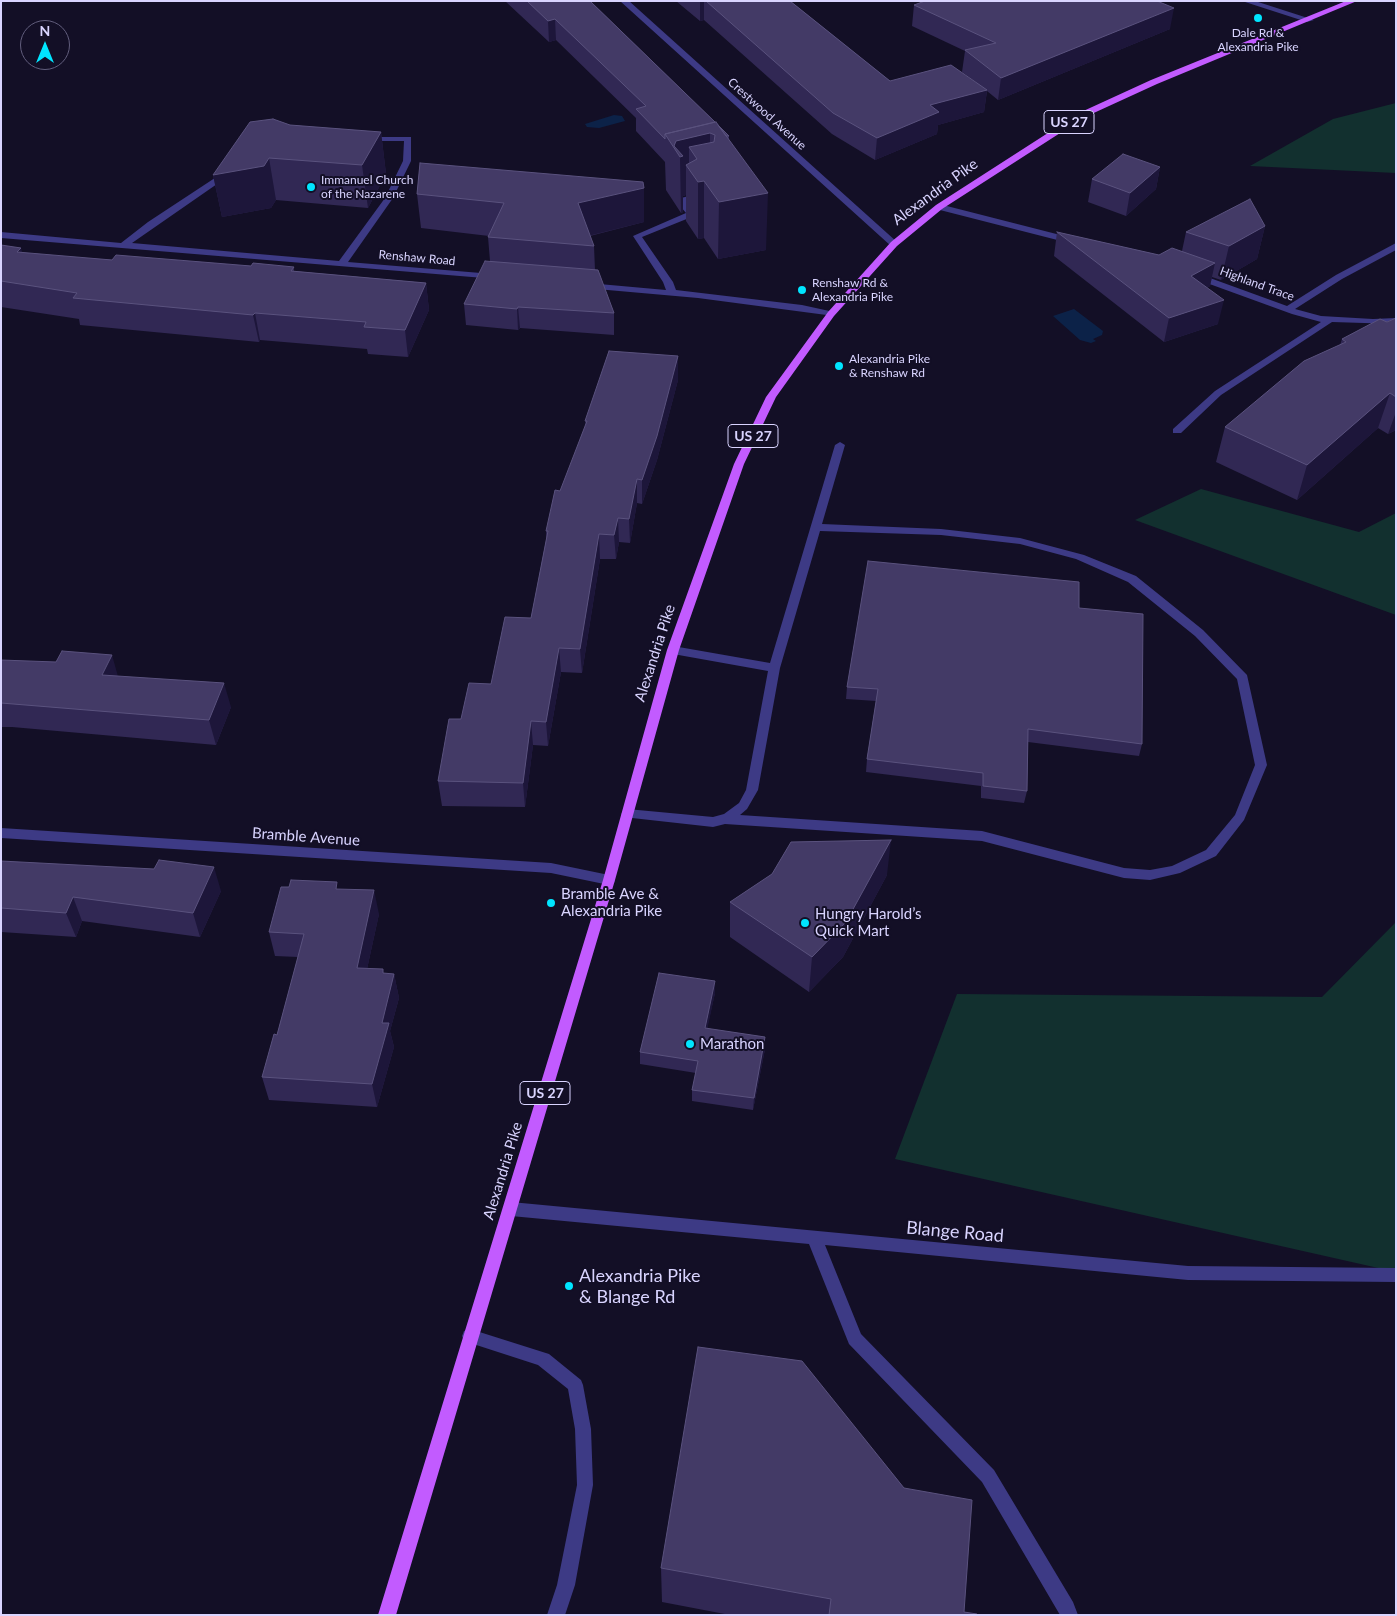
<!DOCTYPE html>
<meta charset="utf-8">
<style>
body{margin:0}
#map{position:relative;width:1397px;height:1616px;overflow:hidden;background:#130f26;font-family:Lato,sans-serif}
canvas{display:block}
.frame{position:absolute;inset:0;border:2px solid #d9d4ff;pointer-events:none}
.north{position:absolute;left:20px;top:20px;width:50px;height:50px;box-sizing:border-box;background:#130f26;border:1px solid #625e7d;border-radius:50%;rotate:0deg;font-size:14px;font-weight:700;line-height:20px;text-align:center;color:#d9d4ff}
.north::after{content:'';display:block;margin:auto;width:18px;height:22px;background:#00e5ff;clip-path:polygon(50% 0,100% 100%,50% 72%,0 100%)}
</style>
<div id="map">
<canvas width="1397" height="1616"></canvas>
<div class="frame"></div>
<div class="north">N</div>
</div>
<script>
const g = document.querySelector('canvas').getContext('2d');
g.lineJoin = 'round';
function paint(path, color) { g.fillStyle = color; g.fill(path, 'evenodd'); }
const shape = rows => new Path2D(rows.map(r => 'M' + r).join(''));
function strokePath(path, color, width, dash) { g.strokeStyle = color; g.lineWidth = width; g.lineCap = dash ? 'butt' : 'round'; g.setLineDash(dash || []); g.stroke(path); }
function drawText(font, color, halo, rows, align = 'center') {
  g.font = font + ' Lato,sans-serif'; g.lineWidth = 4; g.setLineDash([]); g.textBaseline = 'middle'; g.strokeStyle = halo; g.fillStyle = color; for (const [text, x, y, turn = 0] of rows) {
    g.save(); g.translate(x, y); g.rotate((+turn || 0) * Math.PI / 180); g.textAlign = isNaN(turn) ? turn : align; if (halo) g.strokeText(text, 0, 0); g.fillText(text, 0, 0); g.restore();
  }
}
paint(shape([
 [1396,103,1396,173,1250,166,1333,119],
 [1201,489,1359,532,1396,513,1396,615,1135,520],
 [1396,922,1396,1272,895,1159,957,994,1322,997]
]), '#12302f');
paint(shape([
 [614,115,622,116,625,121,599,128,587,127,585,124],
 [1074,309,1103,331,1102,335,1093,339,1096,341,1091,343,1080,340,1053,316]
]), '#0c2248');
paint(shape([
 [620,1,629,1,897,242,897,246,891,246,620,1],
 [1242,1,1255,1,1314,20,1307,22,1242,1],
 [362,137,411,137,411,161,393,198,348,262,493,274,496,275,496,279,1,238,1,232,121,243,148,222,227,170,231,173,230,175,132,243,339,261,385,198,403,161,404,141,362,141,362,137],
 [701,193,705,196,704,198,686,202,695,214,694,216,642,237,673,282,676,290,802,305,834,312,834,316,698,298,585,288,585,284,588,283,666,290,663,282,633,236,686,213,676,201,677,199,701,193],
 [939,204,1076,239,1077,241,1073,244,936,209,935,207,939,204],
 [1396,243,1396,250,1342,279,1295,309,1321,316,1373,319,1396,318,1396,324,1332,322,1221,395,1181,433,1173,433,1173,429,1215,391,1321,322,1292,314,1193,278,1193,274,1199,274,1287,306,1336,275,1396,243],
 [840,442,845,445,822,524,941,529,1020,538,1084,555,1136,576,1203,630,1247,675,1267,765,1244,820,1216,856,1180,873,1150,880,1124,878,982,841,725,824,713,827,623,817,621,814,627,809,713,817,724,814,739,803,746,790,768,671,673,654,667,650,673,646,770,663,835,445,840,442],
 [820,531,941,535,1020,544,1076,559,1128,582,1195,636,1237,679,1255,765,1235,815,1206,850,1172,866,1150,870,1124,868,982,831,740,815,747,809,758,790,780,668,820,531],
 [1,828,551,863,609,875,614,877,615,880,614,883,609,885,551,873,1,838,1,828],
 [511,1202,1188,1266,1396,1268,1396,1282,1188,1280,825,1245,861,1334,994,1470,1073,1602,1078,1615,1060,1615,982,1482,849,1344,809,1244,511,1216,506,1214,503,1209,506,1204,511,1202],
 [470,1329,549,1354,581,1380,583,1385,591,1429,593,1485,575,1585,565,1615,547,1615,557,1585,577,1485,575,1429,568,1389,538,1365,464,1341,462,1336,464,1331,470,1329]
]), '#3d3a85');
paint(shape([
 [1346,1,1357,1,1157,84,1085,117,942,209,897,246,834,316,776,397,744,464,679,650,615,880,396,1615,378,1615,603,880,667,650,734,464,766,397,828,312,891,242,936,205,1079,113,1151,80,1346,1]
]), '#c25bff');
paint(shape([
 [505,1,590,1,729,136,729,140,766,250,718,259,704,238,698,239,686,221,686,195,683,196,683,212,681,213,666,190,665,162,636,131,636,118,556,40,549,42],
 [676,1,790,1,890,81,977,83,962,72,965,51,912,26,914,5,1170,29,998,100,987,91,984,112,938,125,937,134,875,160,832,134,704,20,700,21],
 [290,125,381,132,386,174,368,208,276,200,271,208,222,217,213,175],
 [420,163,644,222,590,236,594,246,595,270,614,313,614,335,520,328,518,330,466,325,464,304,490,261,488,237,489,236,421,228,417,194],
 [1160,167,1156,189,1126,216,1088,202,1092,179],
 [1265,226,1257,259,1221,280,1212,277,1210,286,1207,288,1218,324,1164,342,1054,256,1057,232,1159,255,1182,251,1186,232],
 [1,245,22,253,112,260,251,266,294,267,294,271,426,283,429,310,408,357,368,354,367,349,260,340,259,342,80,325,79,319,1,307],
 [1396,318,1396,430,1388,434,1378,428,1297,500,1216,462,1225,427,1340,345,1342,339],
 [678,356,678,380,657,460,642,504,637,503,630,543,619,542,616,559,600,559,582,673,561,672,548,746,533,745,525,807,442,806,438,781,461,719,491,684,531,618,546,540,546,531,586,425,585,421],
 [1079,608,1142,744,1139,756,1028,742,1027,791,1024,803,981,798,981,786,866,772,867,759,876,701,846,699,847,687],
 [1,660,118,676,231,707,216,745,12,727,1,727],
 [1,861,221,891,200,937,82,921,76,937,1,932],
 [887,875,843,957,809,992,730,937,730,902],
 [339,889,379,914,367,969,384,973,394,974,399,998,390,1031,394,1047,377,1107,269,1100,262,1077,277,1035,298,957,275,956,269,932],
 [715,993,707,1028,765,1049,753,1110,692,1101,692,1090,696,1073,640,1064,640,1052],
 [661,1568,964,1612,977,1615,730,1615,662,1602]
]), '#312854');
paint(shape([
 [700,1,704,1,704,20,700,21],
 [1174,8,1170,29,998,100,1001,78],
 [555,19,556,40,549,42,548,21],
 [987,90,984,112,938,125,937,134,875,160,877,138,930,105],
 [381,132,386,174,368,208,362,165],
 [710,133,710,188,704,181,704,238,698,239,698,182,697,159,689,147,689,170,686,165,686,195,683,196,683,212,681,213,680,157,674,146,676,141],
 [269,158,276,200,271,208,222,217,213,175],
 [1160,167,1156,189,1126,216,1130,193],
 [644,188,644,222,580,238,578,203],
 [768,193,766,250,718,259,719,202],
 [1265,226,1257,259,1221,280,1229,246],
 [21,248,29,275,17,252],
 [1215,263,1210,286,1186,300,1191,276],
 [426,283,429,310,408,357,405,330],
 [1224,300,1218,324,1164,342,1169,318],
 [518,307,520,328,518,330,517,309],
 [255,313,260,340,259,342,253,315],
 [678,356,678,380,657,460,642,504,642,480],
 [1390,393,1378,428,1297,500,1307,465],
 [1396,412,1396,430,1388,434],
 [637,479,637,503,630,543,629,519],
 [618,518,619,542,616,559,614,535],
 [599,534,600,559,582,673,580,649],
 [559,648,561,672,548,746,546,722],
 [112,655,119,680,102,675],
 [224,683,231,707,216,745,209,720],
 [531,721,533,745,525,807,523,783],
 [891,840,887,875,843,957,809,992,812,957],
 [214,867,221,891,200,937,193,913],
 [374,890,379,914,362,992,357,968],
 [73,897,82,921,76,937,66,913],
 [394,974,399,998,390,1031,394,1047,377,1107,372,1084,382,1023],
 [715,981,715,993,705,1040,705,1028],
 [765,1037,765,1049,753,1110,754,1098]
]), '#1d163a');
const building = shape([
 [527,1,590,1,715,122,665,134,665,139,636,109,646,106,555,19,548,21,527,1],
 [706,1,790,1,890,81,951,65,987,90,930,105,939,112,877,138,833,113,706,1],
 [925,1,1157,1,1174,8,1001,78,965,50,996,43,914,5,925,1],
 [273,119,290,125,381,132,362,165,269,158,264,166,213,175,250,122,273,119],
 [716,122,768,193,719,202,704,181,698,182,686,165,697,159,689,147,714,142,715,135,710,133,676,141,674,146,683,156,680,157,665,134,716,122],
 [718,125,729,136,726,136,718,125],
 [1123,154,1160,167,1130,193,1092,179,1123,154],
 [420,163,643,182,644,188,578,203,594,246,488,237,504,203,417,194,420,163],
 [1250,199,1265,226,1229,246,1186,232,1250,199],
 [1057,232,1159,255,1172,248,1215,263,1191,276,1224,300,1169,318,1057,232],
 [1,245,21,248,17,252,112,260,116,255,251,266,253,263,294,267,291,271,426,283,405,330,364,327,366,322,255,313,253,315,73,298,77,293,1,281,1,245],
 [485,261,598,270,614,313,518,307,517,309,464,304,485,261],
 [1396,318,1396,397,1390,393,1307,465,1225,427,1304,361,1346,342,1342,339,1380,319,1387,322,1396,318],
 [609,351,678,356,657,436,642,480,637,479,629,519,618,518,614,535,599,534,580,649,559,648,546,722,531,721,523,783,438,781,449,719,461,719,469,683,491,684,505,617,531,618,548,531,546,531,555,490,560,491,587,421,585,421,609,351],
 [868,561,1079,582,1079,608,1143,614,1142,744,1028,729,1027,791,983,786,983,773,867,759,878,689,847,687,868,561],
 [62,651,112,655,102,675,224,683,209,720,1,703,1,660,56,662,62,651],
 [891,840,846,922,812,957,730,902,772,874,791,842,891,840],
 [159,860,214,867,193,913,73,897,66,913,1,908,1,861,154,869,159,860],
 [291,880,337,882,336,889,374,890,357,968,383,969,383,973,394,974,382,1023,389,1023,372,1084,262,1077,274,1034,277,1035,304,934,269,932,281,887,289,887,291,880],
 [659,973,715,981,705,1028,765,1037,754,1098,692,1090,698,1061,640,1052,659,973],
 [698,1347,802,1361,904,1488,972,1500,964,1612,977,1614,977,1615,829,1615,831,1599,661,1568,698,1347]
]);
paint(building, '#433a66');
strokePath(building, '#5a527e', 1);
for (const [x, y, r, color] of [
 [1258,18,5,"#00e5ff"],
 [311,187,5,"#00e5ff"],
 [802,290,5,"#00e5ff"],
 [839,366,5,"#00e5ff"],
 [551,903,5,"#00e5ff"],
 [805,923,5,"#00e5ff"],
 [690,1044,5,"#00e5ff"],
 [569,1286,5,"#00e5ff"]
]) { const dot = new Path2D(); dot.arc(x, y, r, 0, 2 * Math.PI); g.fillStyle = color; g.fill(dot); strokePath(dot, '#130f26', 2); }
drawText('12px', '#d9d4ff', '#130f26', [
 ["Dale Rd &",1258,33,"center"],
 ["Alexandria Pike",1258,47,"center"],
 ["Immanuel Church",321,180],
 ["of the Nazarene",321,194],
 ["Renshaw Rd &",812,283],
 ["Alexandria Pike",812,297],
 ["Alexandria Pike",849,359],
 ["& Renshaw Rd",849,373]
], 'left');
drawText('12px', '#d9d4ff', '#130f26', [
 ["Crestwood Avenue",767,114,42],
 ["Renshaw Road",417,258,5],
 ["Highland Trace",1257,284,20]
]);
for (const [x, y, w] of [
 [1069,122,50],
 [753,436,50],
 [545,1093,50]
]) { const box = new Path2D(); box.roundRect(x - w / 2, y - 11.5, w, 23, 4); g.fillStyle = '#130f26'; g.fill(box); strokePath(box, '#d9d4ff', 1); }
drawText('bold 14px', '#d9d4ff', null, [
 ["US 27",1069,122],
 ["US 27",753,436],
 ["US 27",545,1093]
]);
drawText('15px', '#d9d4ff', '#130f26', [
 ["Alexandria Pike",935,192,-36],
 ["Alexandria Pike",655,653,-72],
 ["Bramble Avenue",306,837,4],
 ["Alexandria Pike",503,1171,-73]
]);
drawText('15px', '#d9d4ff', '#130f26', [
 ["Bramble Ave &",561,894],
 ["Alexandria Pike",561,911],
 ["Hungry Harold’s",815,914],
 ["Quick Mart",815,931],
 ["Marathon",700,1044]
], 'left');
drawText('18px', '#d9d4ff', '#130f26', [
 ["Blange Road",955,1232,5]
]);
drawText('18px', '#d9d4ff', '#130f26', [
 ["Alexandria Pike",579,1276],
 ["& Blange Rd",579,1297]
], 'left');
</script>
